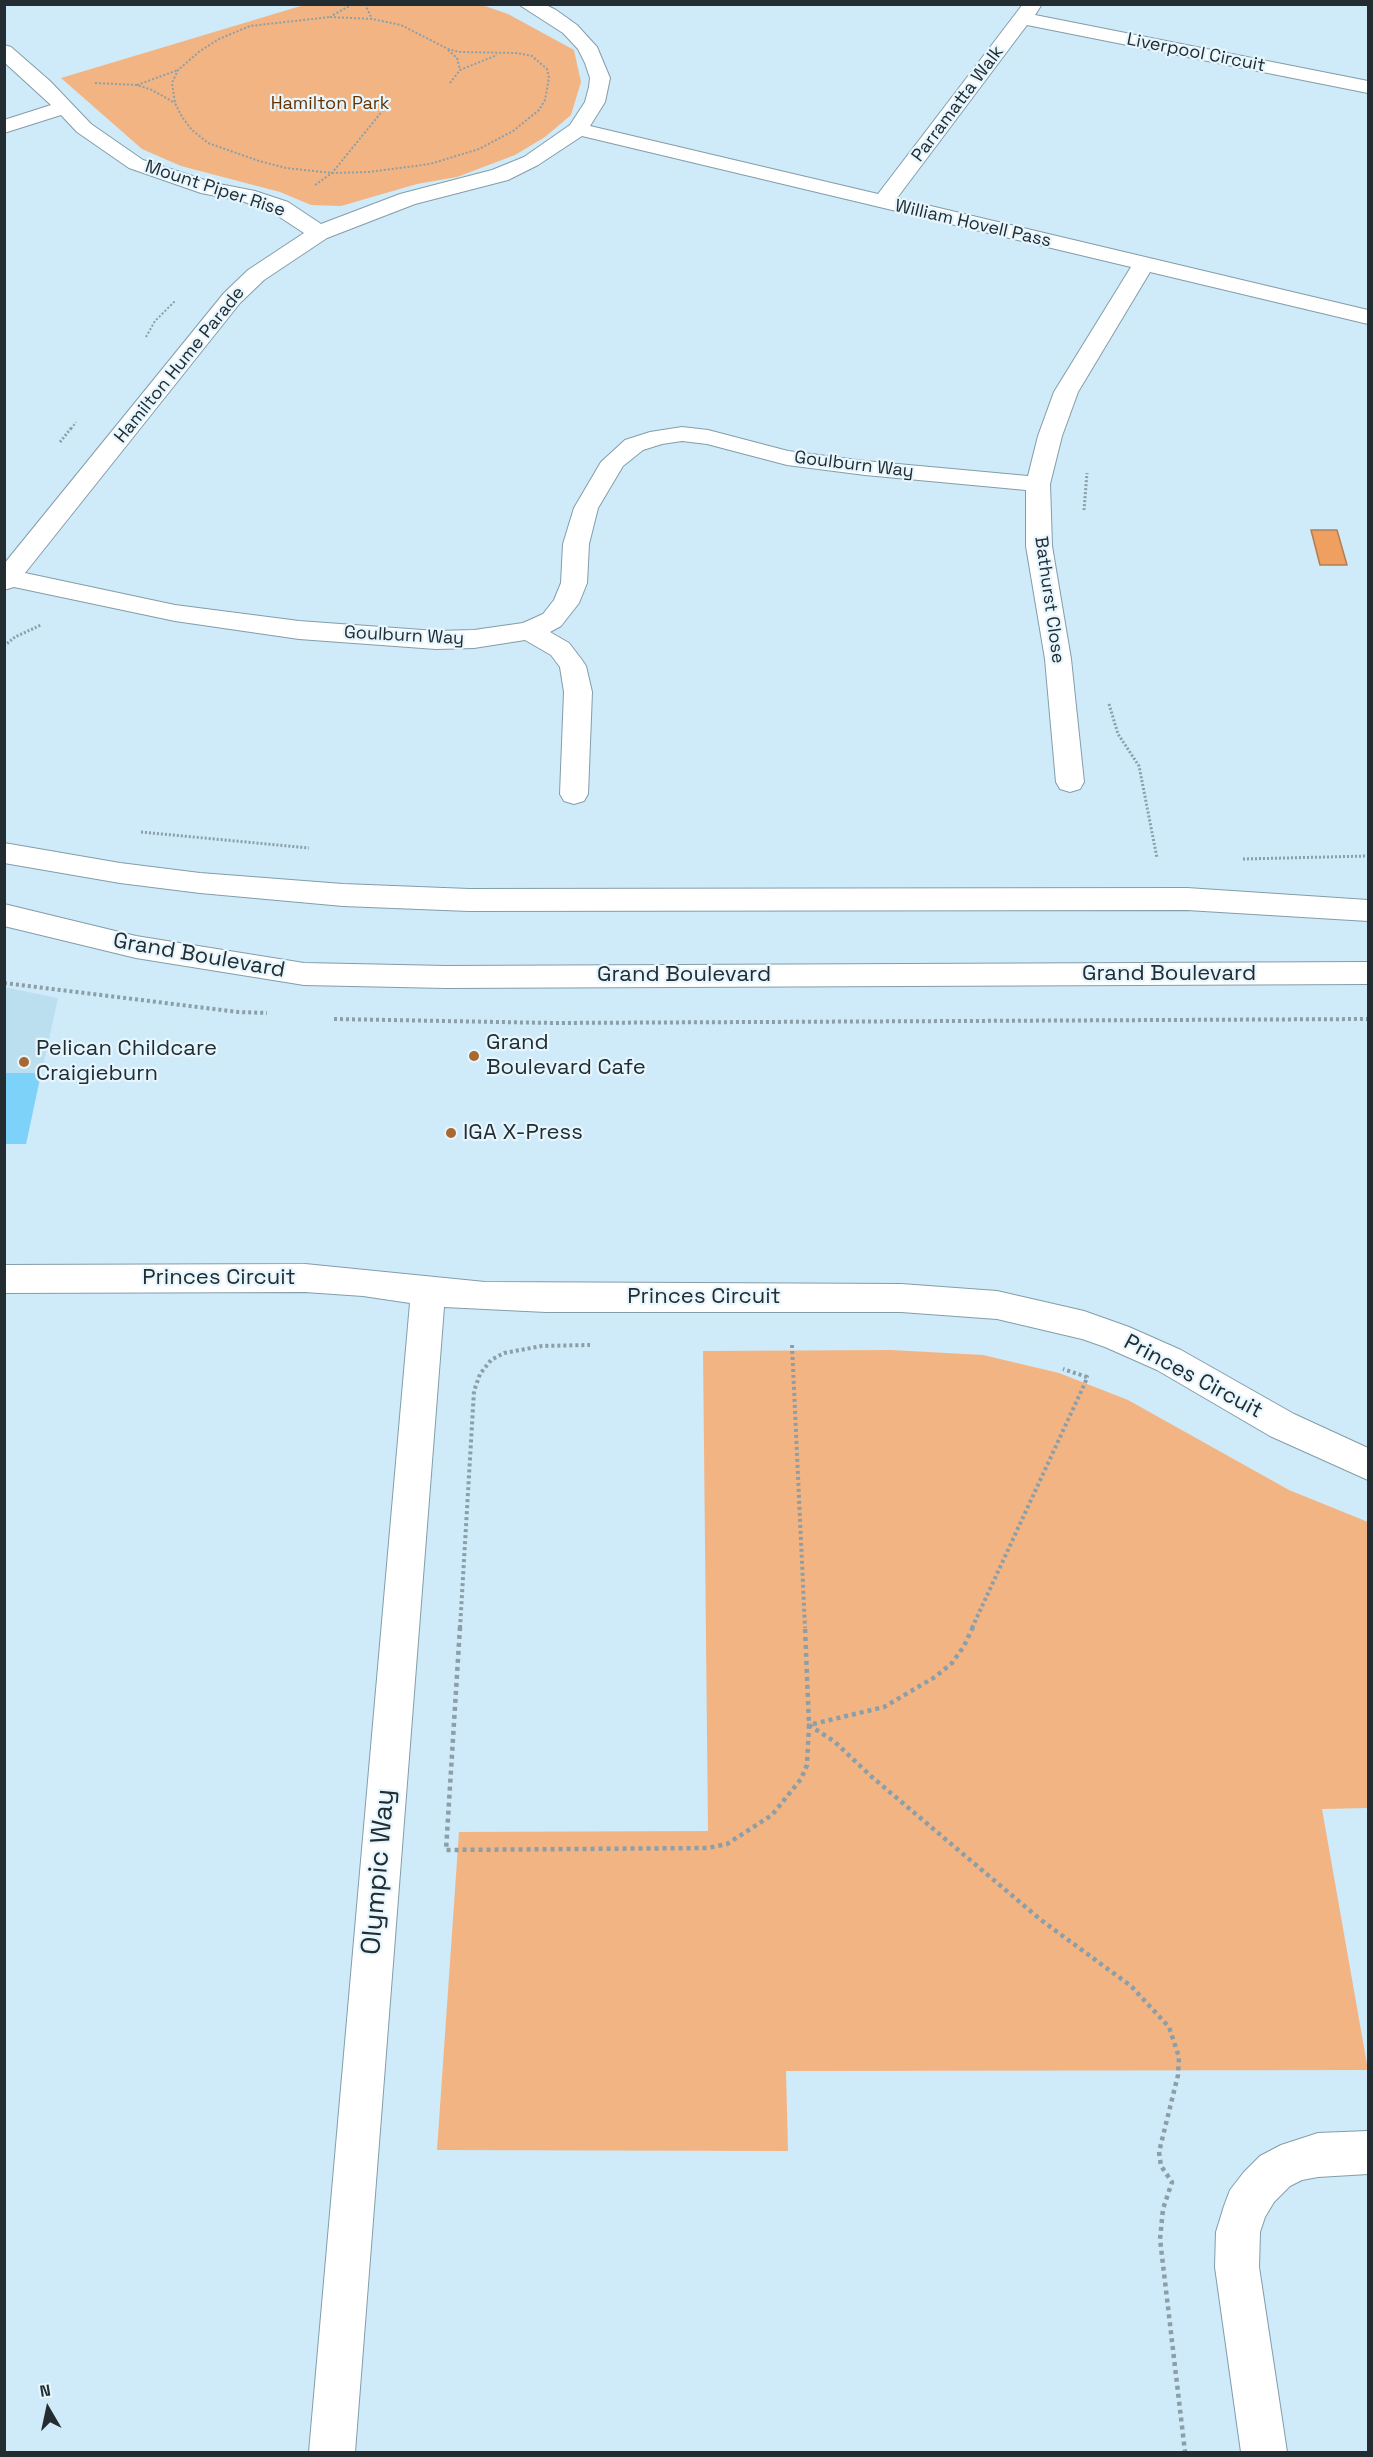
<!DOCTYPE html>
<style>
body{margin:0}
#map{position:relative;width:1373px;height:2457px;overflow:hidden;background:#cfeaf8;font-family:"Space Grotesk",sans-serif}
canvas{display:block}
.frame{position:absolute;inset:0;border:6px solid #222c31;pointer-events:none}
.north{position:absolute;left:18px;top:2379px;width:60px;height:60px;-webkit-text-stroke:4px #e6f6fe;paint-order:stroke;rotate:351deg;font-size:16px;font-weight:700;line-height:24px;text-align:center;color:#222c31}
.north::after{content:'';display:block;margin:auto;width:21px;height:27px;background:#222c31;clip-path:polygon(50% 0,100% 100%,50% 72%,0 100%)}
</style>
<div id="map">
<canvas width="1373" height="2457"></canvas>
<div class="frame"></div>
<div class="north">N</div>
</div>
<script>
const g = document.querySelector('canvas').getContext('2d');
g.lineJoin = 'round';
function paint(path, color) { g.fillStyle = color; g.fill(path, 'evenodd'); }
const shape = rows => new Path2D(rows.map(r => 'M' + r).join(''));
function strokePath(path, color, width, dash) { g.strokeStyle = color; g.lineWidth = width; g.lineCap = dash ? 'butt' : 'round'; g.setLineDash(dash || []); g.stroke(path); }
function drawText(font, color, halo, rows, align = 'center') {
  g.font = font + ' "Space Grotesk",sans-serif'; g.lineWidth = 4.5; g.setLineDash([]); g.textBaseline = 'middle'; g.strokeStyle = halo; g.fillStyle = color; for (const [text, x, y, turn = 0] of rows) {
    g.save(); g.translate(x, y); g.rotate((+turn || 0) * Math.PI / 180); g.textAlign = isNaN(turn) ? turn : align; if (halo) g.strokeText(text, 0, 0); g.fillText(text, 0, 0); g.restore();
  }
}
paint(shape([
 [4,987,58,998,26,1144,5,1144]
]), '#bcdff0');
paint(shape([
 [479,4,508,14,574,50,581,82,571,115,545,137,515,155,457,177,417,184,341,206,311,205,280,192,181,166,142,149,61,78,304,5],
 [891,1350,983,1355,1059,1373,1128,1400,1289,1490,1368,1522,1368,1808,1322,1809,1368,2070,786,2071,788,2151,437,2150,459,1832,708,1831,703,1351]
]), '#f3b484');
const water = shape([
 [1311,530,1337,530,1347,565,1320,565,1311,530]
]);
paint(water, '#efa060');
strokePath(water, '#b27d52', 1.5);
paint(shape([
 [4,1073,41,1073,26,1144,4,1144]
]), '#7cd2f8');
const street = shape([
 [518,4,544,4,556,10,577,25,597,47,610,78,605,102,590,126,878,194,1023,4,1042,4,1035,15,1368,81,1368,93,1027,25,897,198,1368,310,1368,324,1150,272,1078,392,1062,436,1050,484,1052,546,1071,659,1084,782,1080,789,1070,792,1060,789,1056,782,1045,659,1026,546,1026,490,865,475,787,465,707,444,682,441,662,444,643,450,623,466,598,508,589,544,587,583,579,603,561,626,550,632,569,643,582,660,586,666,592,692,588,794,584,801,574,804,564,801,560,794,564,692,560,667,551,655,525,640,474,648,436,649,299,639,175,621,14,587,4,590,4,564,224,293,248,270,304,233,272,212,242,201,201,193,129,168,77,132,61,115,4,133,4,120,51,105,4,62,4,45,11,47,50,81,91,124,143,160,214,183,255,191,288,202,321,224,400,194,492,170,524,157,570,125,585,102,589,87,590,78,585,63,578,49,563,33,518,4],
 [582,136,1131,267,1054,392,1038,436,1028,476,865,461,788,451,708,430,682,427,650,432,625,440,601,462,574,508,563,544,561,583,554,600,543,614,523,623,474,630,436,631,299,621,175,605,25,573,240,303,264,280,327,238,415,204,508,180,538,165,582,136],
 [305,1264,485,1282,901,1284,997,1291,1084,1311,1129,1327,1181,1350,1294,1414,1368,1448,1368,1480,1270,1436,1157,1370,1105,1347,1082,1339,997,1319,901,1312,546,1312,444,1307,355,2452,309,2452,410,1303,363,1296,305,1292,4,1293,4,1265,305,1264],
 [1368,2131,1368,2174,1318,2177,1302,2180,1290,2186,1274,2202,1265,2217,1260,2232,1259,2267,1287,2452,1241,2452,1215,2267,1216,2232,1224,2206,1230,2190,1244,2172,1260,2156,1281,2145,1318,2133,1368,2131]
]);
const secondary = shape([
 [4,843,120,863,200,873,343,884,469,889,1187,888,1368,900,1368,921,1187,910,469,911,343,906,200,893,120,883,4,863,4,843],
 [4,904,136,936,304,963,446,966,1368,962,1368,984,446,988,304,985,136,958,4,926,4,904]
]);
strokePath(street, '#839da9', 2);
strokePath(secondary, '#839da9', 2);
strokePath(shape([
 [365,4,372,19],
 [333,15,353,4],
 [330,17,372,19,401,25,448,49,459,52,517,53,532,56,547,69,549,78,545,100,539,110,513,131,479,149,430,164,369,172,332,173,286,168,259,161,208,143,192,130,182,117,175,103,172,83,178,70,200,51,219,39,250,26,330,17],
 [448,50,457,58,460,70],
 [95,83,137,85,152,90,175,103],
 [450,83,460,70,497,55],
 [137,85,178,70],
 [315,185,332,173,384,109],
 [146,337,155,321,175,301],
 [71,429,76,422]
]), '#8b9fa9', 2, [2, 2]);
strokePath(shape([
 [60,442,72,427],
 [1084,510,1087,473],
 [4,646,15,637,41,625],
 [1109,704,1118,734,1139,766,1157,858],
 [141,832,309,848],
 [1243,859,1368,856]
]), '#8b9fa9', 3, [2, 2]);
strokePath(shape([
 [4,983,238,1012,267,1013],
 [334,1019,554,1023,1368,1019],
 [792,1345,805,1628],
 [460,1628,474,1391,480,1374,491,1360,504,1353,542,1346,590,1345],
 [972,1628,1085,1383,1087,1377,1063,1369]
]), '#8b9fa9', 4, [3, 3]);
strokePath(shape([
 [460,1627,446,1850,708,1848,727,1844,772,1815,801,1779,807,1765,809,1725,805,1627],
 [973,1627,964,1646,952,1663,935,1677,884,1707,809,1725,835,1742,872,1777,1041,1920,1131,1986,1169,2027,1179,2057,1178,2075,1159,2152,1161,2166,1172,2182,1163,2209,1160,2239,1185,2452]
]), '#8b9fa9', 4.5, [4, 4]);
paint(street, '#fff');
paint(secondary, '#fff');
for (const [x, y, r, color] of [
 [474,1056,6,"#a86831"],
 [24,1062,6,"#a86831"],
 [451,1133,6,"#a86831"]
]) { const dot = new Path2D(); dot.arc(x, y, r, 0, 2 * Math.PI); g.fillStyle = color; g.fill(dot); strokePath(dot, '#e6f6fe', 2); }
drawText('18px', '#222c31', '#e6f6fe', [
 ["Liverpool Circuit",1196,53,11],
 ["Parramatta Walk",958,104,-53],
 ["Mount Piper Rise",215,189,18],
 ["William Hovell Pass",973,224,13],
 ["Hamilton Hume Parade",180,365,-51],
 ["Goulburn Way",854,465,7],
 ["Bathurst Close",1049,600,82],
 ["Goulburn Way",404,636,3]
]);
drawText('18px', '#653300', '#e6f6fe', [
 ["Hamilton Park",330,104]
]);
drawText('22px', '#222c31', '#e6f6fe', [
 ["Grand Boulevard",199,956,10],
 ["Grand Boulevard",1169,974],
 ["Grand Boulevard",684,975],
 ["Princes Circuit",219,1278],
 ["Princes Circuit",704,1297],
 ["Princes Circuit",1193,1377,28]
]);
drawText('22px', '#222c31', '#e6f6fe', [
 ["Grand",486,1043],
 ["Boulevard Cafe",486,1068],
 ["Pelican Childcare",36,1049],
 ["Craigieburn",36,1074],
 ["IGA X-Press",463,1133]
], 'left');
drawText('27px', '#222c31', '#e6f6fe', [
 ["Olympic Way",379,1872,-85]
]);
</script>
